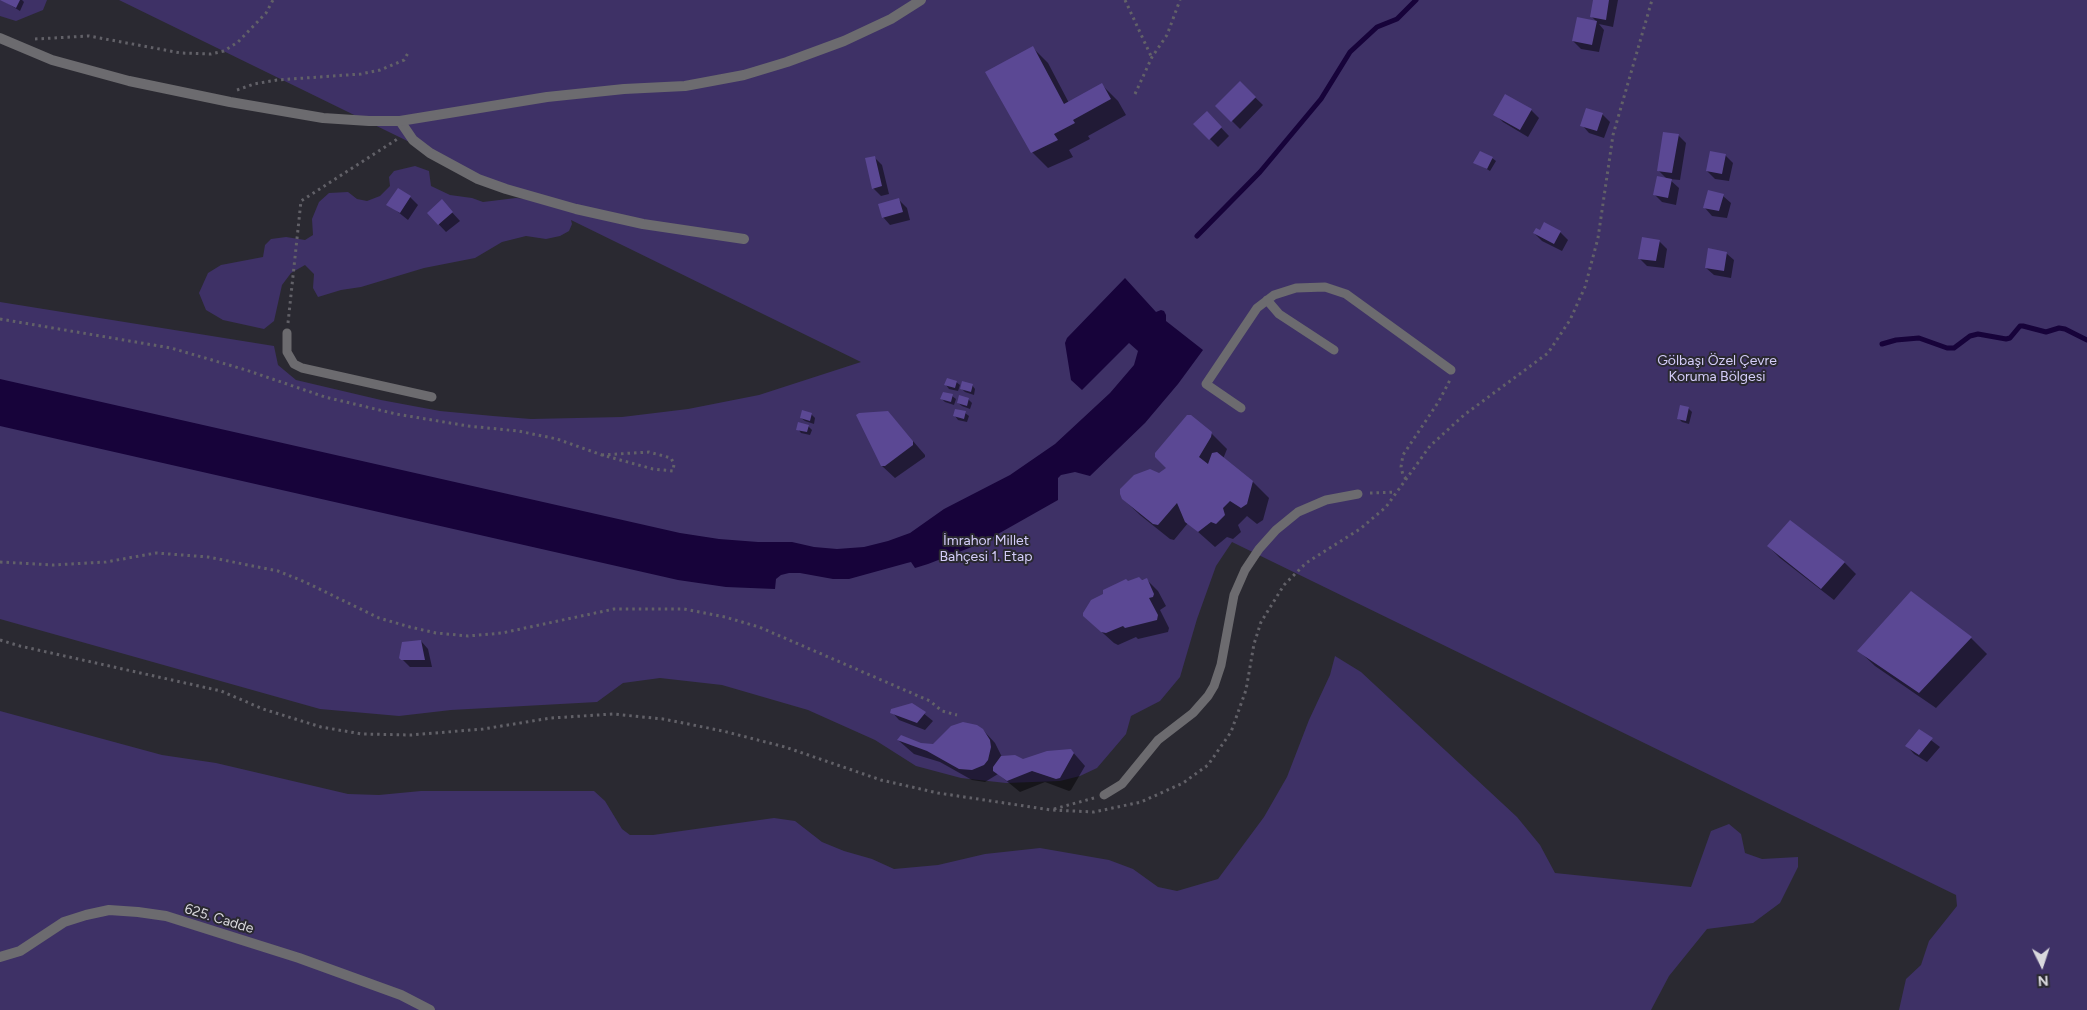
<!DOCTYPE html>
<meta charset="utf-8">
<style>
body{margin:0}
#map{position:relative;width:2087px;height:1010px;overflow:hidden;background:#2a2931;font-family:Figtree,sans-serif}
canvas{display:block}
.north{position:absolute;left:2017px;top:940px;width:50px;height:50px;-webkit-text-stroke:4px #2a2931;paint-order:stroke;rotate:176deg;font-size:14px;font-weight:700;line-height:20px;text-align:center;color:#d9d8dd}
.north::after{content:'';display:block;margin:auto;width:18px;height:22px;background:#d9d8dd;clip-path:polygon(50% 0,100% 100%,50% 72%,0 100%)}
</style>
<div id="map">
<canvas width="2087" height="1010"></canvas>
<div class="north">N</div>
</div>
<script>
const g = document.querySelector('canvas').getContext('2d');
g.lineJoin = 'round';
function paint(path, color) { g.fillStyle = color; g.fill(path, 'evenodd'); }
const shape = rows => new Path2D(rows.map(r => 'M' + r).join(''));
function strokePath(path, color, width, dash) { g.strokeStyle = color; g.lineWidth = width; g.lineCap = dash ? 'butt' : 'round'; g.setLineDash(dash || []); g.stroke(path); }
function drawText(font, color, halo, rows, align = 'center') {
  g.font = font + ' Figtree,sans-serif'; g.lineWidth = 4; g.setLineDash([]); g.textBaseline = 'middle'; g.strokeStyle = halo; g.fillStyle = color; for (const [text, x, y, turn = 0] of rows) {
    g.save(); g.translate(x, y); g.rotate((+turn || 0) * Math.PI / 180); g.textAlign = isNaN(turn) ? turn : align; if (halo) g.strokeText(text, 0, 0); g.fillText(text, 0, 0); g.restore();
  }
}
paint(shape([
 [0,0,47,0,43,10,16,21,0,16],
 [119,0,2087,0,2087,1010,1899,1010,1906,979,1921,965,1929,941,1957,906,1956,895,1232,542,1216,566,1197,619,1180,677,1160,701,1131,716,1126,734,1097,768,1080,776,1060,781,1006,783,961,778,916,766,875,740,808,710,722,685,660,678,623,683,597,702,451,710,399,716,320,709,0,619,0,302,274,346,278,365,296,380,381,400,440,411,493,416,531,419,622,417,688,409,759,395,861,362,571,220,572,224,569,231,560,236,546,239,526,236,502,242,475,258,424,268,361,287,341,290,318,297,313,288,314,274,305,265,291,273,282,285,274,321,264,329,223,320,206,310,199,293,208,273,221,265,263,257,265,245,271,239,286,237,305,240,313,235,312,219,319,202,329,193,348,192,357,199,367,201,380,196,390,186,389,177,394,171,415,166,429,171,431,186,450,195,472,198,483,202,516,198,526,199],
 [1335,656,1361,672,1517,817,1540,845,1555,873,1691,887,1711,831,1729,824,1741,834,1745,853,1762,859,1798,857,1798,867,1780,903,1753,923,1707,929,1669,976,1651,1010,0,1010,0,711,162,755,216,763,348,794,379,795,421,791,594,791,605,801,622,829,630,835,653,835,774,818,795,821,822,842,844,851,872,859,894,869,938,865,985,854,1040,848,1109,860,1133,869,1158,887,1177,891,1218,879,1264,817,1287,777,1309,720,1330,675]
]), '#3e3166');
paint(shape([
 [1125,278,1156,312,1161,310,1164,311,1166,315,1166,321,1203,350,1178,384,1145,423,1090,476,1075,472,1061,475,1058,478,1058,500,982,543,928,564,915,568,911,562,907,563,849,579,833,579,800,573,789,573,781,575,776,579,775,589,726,587,678,580,0,426,0,379,680,533,719,539,758,542,792,542,814,547,837,549,864,547,888,541,910,533,944,509,1010,475,1055,444,1110,393,1134,365,1138,351,1129,343,1082,390,1071,380,1065,343,1067,338]
]), '#17033a');
paint(shape([
 [2,0,22,0,24,2,20,11],
 [1595,0,1618,0,1613,27,1599,24,1604,30,1599,52,1581,49,1573,41,1578,18,1597,22,1592,17],
 [1032,47,1048,63,1069,103,1102,85,1118,101,1126,115,1088,136,1090,139,1069,150,1073,157,1048,168,1032,152],
 [1240,83,1263,105,1240,129,1217,106],
 [1506,96,1531,110,1539,118,1528,137,1503,122,1495,114],
 [1207,113,1229,136,1218,147,1195,124],
 [1602,114,1610,122,1604,138,1589,133,1582,125],
 [1678,135,1686,143,1680,180,1669,179,1679,188,1676,205,1662,202,1654,194,1668,180,1658,170],
 [1725,155,1733,163,1729,181,1715,179,1707,171],
 [874,157,882,165,889,194,881,196,873,188],
 [1492,158,1496,161,1490,171,1475,162],
 [1723,196,1731,203,1727,218,1712,216,1705,208],
 [410,197,418,205,408,220,388,204],
 [899,200,907,208,910,220,890,225,883,217],
 [449,209,460,221,446,232,428,213],
 [1544,224,1560,232,1568,240,1562,251,1542,241,1534,233,1540,231],
 [1659,241,1667,249,1664,268,1647,266,1639,258],
 [1726,253,1734,260,1731,278,1714,275,1706,268],
 [956,382,960,385,958,391,949,389,946,385],
 [972,385,975,389,974,395,965,392,962,389],
 [952,396,956,399,954,405,945,402,942,399],
 [968,399,972,403,970,409,962,406,958,403],
 [1688,408,1692,412,1689,424,1682,422,1678,418],
 [888,412,925,455,925,457,895,478,882,466],
 [965,413,969,416,967,422,958,420,955,416],
 [811,414,815,418,814,424,805,421,801,418],
 [808,426,812,430,810,435,801,433,798,429],
 [1211,433,1227,449,1223,459,1253,482,1269,498,1263,520,1257,524,1247,516,1238,525,1241,532,1233,539,1227,537,1215,547,1188,523,1174,540,1170,539,1140,515,1123,499,1159,475],
 [1768,546,1844,562,1856,574,1834,600,1780,558],
 [1146,579,1158,591,1166,606,1160,610,1169,628,1168,632,1138,639,1136,637,1118,645,1114,643,1084,616,1128,583],
 [1911,593,1971,638,1987,654,1936,708,1875,666,1859,651],
 [421,641,428,649,432,667,410,667,400,657],
 [912,704,933,721,925,730,899,720,892,712],
 [983,730,995,743,1002,757,1023,761,1071,750,1085,766,1071,790,1069,791,1045,782,1020,792,998,774,985,782,972,780,940,762,914,754,898,740,902,736,921,744,933,745],
 [1919,731,1940,747,1927,762,1914,754,1907,746]
]), '#0007');
strokePath(shape([
 [1197,236,1260,172,1321,99,1350,52,1377,27,1397,19,1416,0],
 [1882,344,1896,340,1919,338,1947,348,1954,348,1970,336,1978,334,2006,339,2010,338,2020,326,2023,326,2046,332,2059,328,2065,329,2087,340]
]), '#17033a', 5);
paint(shape([
 [0,0,20,0,16,8],
 [1593,0,1609,0,1606,20,1590,17],
 [1577,17,1597,21,1592,45,1572,41],
 [1033,46,1064,104,1102,83,1111,99,1073,120,1075,123,1054,134,1058,140,1031,153,985,72],
 [1240,81,1256,97,1231,122,1215,106],
 [1505,94,1532,109,1520,130,1493,115],
 [1586,108,1603,113,1597,131,1580,126],
 [1207,111,1222,127,1209,140,1193,124],
 [1663,132,1679,134,1672,173,1657,171],
 [1480,151,1493,157,1487,169,1473,163],
 [1710,151,1726,154,1722,174,1706,171],
 [875,156,882,186,872,189,865,158],
 [1657,176,1672,179,1668,198,1653,195],
 [398,188,411,196,400,213,386,205],
 [1708,190,1724,194,1719,211,1703,208],
 [899,198,903,212,882,218,878,204],
 [442,199,453,212,438,225,427,213],
 [1544,222,1561,231,1554,244,1533,233,1536,228,1540,230],
 [1642,237,1660,240,1656,261,1638,259],
 [1708,248,1727,252,1724,271,1705,268],
 [947,378,957,381,955,388,944,385],
 [962,381,973,384,971,392,960,389],
 [943,392,953,394,951,402,940,399],
 [959,395,969,398,967,406,957,403],
 [1680,405,1689,407,1686,421,1677,419],
 [955,409,966,411,964,419,953,416],
 [802,410,812,413,810,421,800,418],
 [888,411,913,441,913,445,885,466,881,466,856,415,859,413],
 [1187,415,1191,415,1212,432,1211,437,1199,457,1208,464,1212,453,1217,452,1253,481,1247,504,1241,508,1230,501,1223,508,1225,515,1216,524,1211,522,1198,532,1185,522,1177,503,1158,525,1153,524,1122,499,1120,494,1120,489,1134,475,1150,469,1159,473,1166,468,1155,457,1155,453],
 [798,422,809,425,807,432,796,430],
 [1790,520,1845,562,1821,589,1767,546],
 [1139,577,1142,580,1147,578,1154,594,1153,597,1149,598,1158,615,1157,620,1125,628,1123,626,1106,633,1101,632,1083,616,1083,613,1091,600,1103,594,1103,590,1126,579,1128,581],
 [1911,591,1972,637,1919,693,1857,651],
 [421,640,425,660,401,660,399,658,402,642],
 [912,703,926,712,917,723,890,713,891,709],
 [963,722,977,725,983,729,990,740,991,747,988,760,984,765,972,770,959,769,927,751,897,740,901,735,921,743,933,744,951,726],
 [1919,729,1933,738,1919,755,1905,746],
 [1071,749,1074,753,1060,778,1056,779,1032,771,1007,781,993,771,993,767,1001,756,1015,755,1023,759,1047,751]
]), '#5b4894');
strokePath(shape([
 [1125,0,1151,56],
 [35,39,89,36,181,53,211,54,224,51,238,42,266,13,273,0],
 [237,90,254,84,277,80,361,74,380,70,404,60,408,53],
 [1135,94,1152,57,1167,35,1180,0],
 [0,319,171,348,246,370,325,397,396,414,468,426,518,431,557,439,602,455,653,469,673,471,674,464,671,458,649,452,602,455],
 [288,323,301,201,399,138],
 [1406,479,1403,475,1401,467,1403,455,1439,401,1450,380],
 [1370,493,1396,492],
 [0,562,53,565,106,562,156,553,208,557,278,571,305,582,379,618,410,627,436,633,468,636,502,633,614,609,684,609,725,617,759,627,930,701,942,711,957,715],
 [0,640,20,646,221,691,263,709,321,727,362,734,411,735,483,729,551,718,613,714,663,719,723,731,785,747,881,780,938,793,1051,810,1094,812,1141,802,1183,783,1208,765,1231,732,1246,690,1254,644,1261,622,1284,585,1306,563,1360,529,1386,507,1430,446,1464,415,1548,353,1570,320,1585,287,1598,238,1613,135,1652,0],
 [1054,809,1094,798]
]), '#626168', 3, [2.5, 4]);
strokePath(shape([
 [1267,300,1279,314,1334,350],
 [287,333,287,352,294,364,302,368,432,397],
 [1241,408,1206,384,1257,308,1274,295,1296,288,1325,287,1346,294,1451,370],
 [1104,795,1122,784,1158,740,1193,713,1208,696,1214,686,1221,665,1234,595,1245,570,1259,549,1276,530,1298,512,1326,500,1358,494]
]), '#6c6b6f', 9);
strokePath(shape([
 [400,121,413,140,430,153,478,179,506,189,576,209,643,224,744,239],
 [0,957,20,951,64,922,86,915,109,910,138,912,166,916,299,958,401,995,430,1010]
]), '#6c6b6f', 10);
strokePath(shape([
 [0,38,52,60,129,81,230,102,323,118,369,121,400,121,547,97,624,89,685,86,744,75,787,62,844,41,891,19,921,0]
]), '#6c6b6f', 10);
drawText('14px', '#d4cdf9', '#2a2931', [
 ["Gölbaşı Özel Çevre",1717,361],
 ["Koruma Bölgesi",1717,377],
 ["İmrahor Millet",986,541],
 ["Bahçesi 1. Etap",986,557]
]);
drawText('14px', '#d9d8dd', '#2a2931', [
 ["625. Cadde",219,919,17]
]);
</script>
